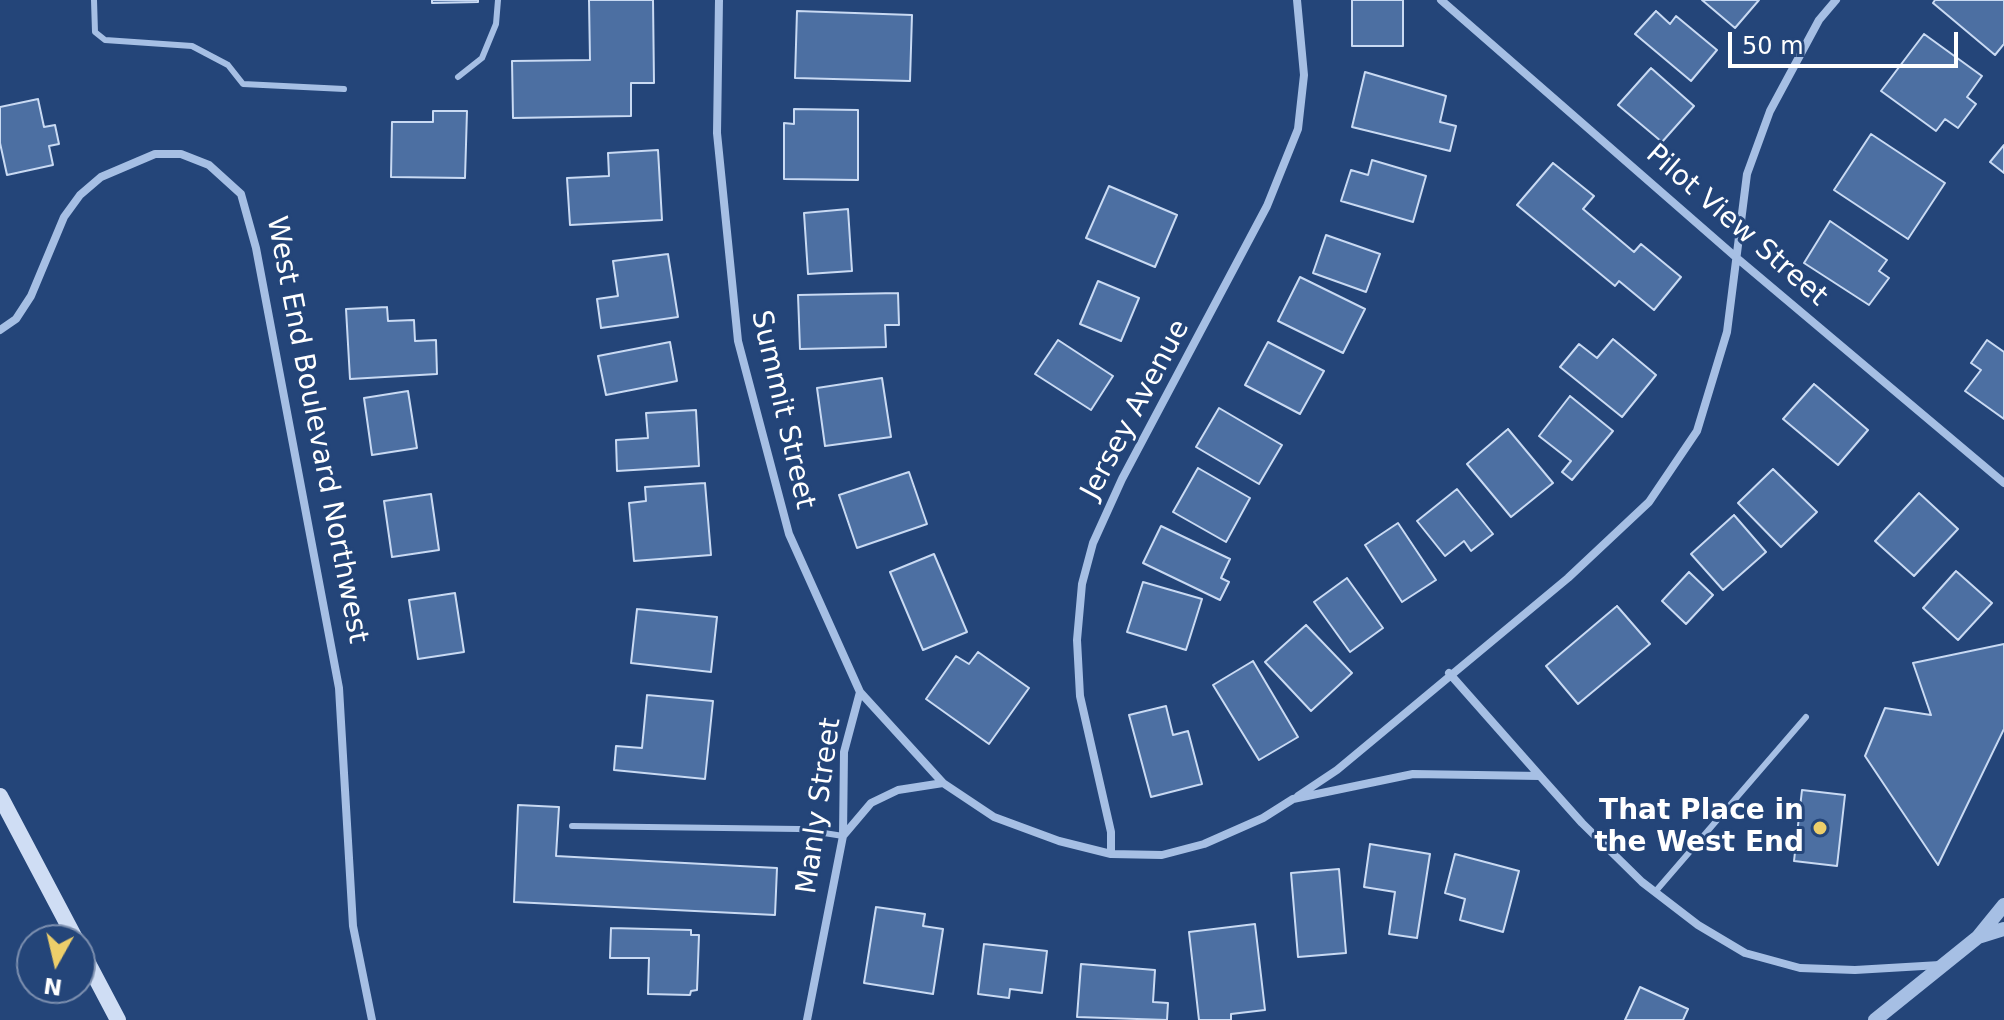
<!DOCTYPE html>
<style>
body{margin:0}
#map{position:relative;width:2004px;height:1020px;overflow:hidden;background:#244579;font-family:"DejaVu Sans",sans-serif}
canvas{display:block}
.north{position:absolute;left:16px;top:924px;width:80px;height:80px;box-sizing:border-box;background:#244579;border:2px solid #7c8faf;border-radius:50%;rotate:188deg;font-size:22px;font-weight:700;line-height:32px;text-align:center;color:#fff}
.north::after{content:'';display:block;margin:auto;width:28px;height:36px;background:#edce6a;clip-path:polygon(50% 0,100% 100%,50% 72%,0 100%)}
.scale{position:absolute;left:1728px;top:32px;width:230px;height:36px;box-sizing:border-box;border:4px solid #fff;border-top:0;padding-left:10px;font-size:24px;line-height:28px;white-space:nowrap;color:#fff;-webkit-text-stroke:6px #244579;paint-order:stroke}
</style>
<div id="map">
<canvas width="2004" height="1020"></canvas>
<div class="north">N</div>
<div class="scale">50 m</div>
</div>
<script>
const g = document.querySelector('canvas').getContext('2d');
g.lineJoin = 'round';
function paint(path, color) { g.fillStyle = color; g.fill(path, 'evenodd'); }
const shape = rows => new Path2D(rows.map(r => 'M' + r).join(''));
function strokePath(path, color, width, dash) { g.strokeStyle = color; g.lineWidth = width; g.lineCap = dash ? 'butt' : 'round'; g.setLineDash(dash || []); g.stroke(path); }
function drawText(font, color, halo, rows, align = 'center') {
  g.font = font + ' "DejaVu Sans",sans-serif'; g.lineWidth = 6; g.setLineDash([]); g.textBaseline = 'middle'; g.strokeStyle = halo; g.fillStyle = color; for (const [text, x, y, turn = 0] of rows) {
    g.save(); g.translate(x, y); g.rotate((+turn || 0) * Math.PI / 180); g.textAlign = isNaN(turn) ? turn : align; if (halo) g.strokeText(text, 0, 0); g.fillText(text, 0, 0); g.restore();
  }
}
const building = shape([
 [432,0,478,0,478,2,432,3,432,0],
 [589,0,653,0,654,83,631,83,631,116,513,118,512,61,590,60,589,0],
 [1352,0,1403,0,1403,46,1352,46,1352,0],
 [1702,0,1759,0,1735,28,1702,0],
 [1935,0,2004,0,2004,44,1995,55,1933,3,1935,0],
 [797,11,912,15,910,81,795,78,797,11],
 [1656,11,1670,24,1676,16,1717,50,1691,81,1635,34,1656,11],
 [1924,34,1982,76,1967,97,1976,104,1958,128,1945,119,1936,131,1881,91,1924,34],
 [1651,68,1694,106,1662,142,1618,105,1651,68],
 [1365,72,1446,96,1440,122,1456,126,1450,151,1352,127,1365,72],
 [38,99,44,127,55,125,59,144,49,146,53,165,7,175,0,143,0,107,38,99],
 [794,109,858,110,858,180,784,179,784,123,794,124,794,109],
 [433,111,467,111,465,178,391,177,392,122,433,122,433,111],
 [1871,134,1945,183,1908,239,1834,190,1871,134],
 [2004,145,2004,173,1990,162,2004,145],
 [658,150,662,220,570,225,567,178,609,176,608,153,658,150],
 [1372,160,1426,176,1413,222,1341,201,1351,170,1368,175,1372,160],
 [1553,163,1594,196,1583,209,1634,252,1641,244,1681,277,1654,310,1619,281,1615,286,1517,205,1553,163],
 [1109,186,1177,215,1155,267,1086,238,1109,186],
 [848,209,852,271,808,274,804,213,848,209],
 [1830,221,1887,260,1879,271,1889,278,1869,305,1804,263,1830,221],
 [1326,235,1380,254,1366,292,1313,273,1326,235],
 [668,254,678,317,601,328,597,299,618,296,613,261,668,254],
 [1300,277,1365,309,1343,353,1278,321,1300,277],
 [1098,281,1139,298,1121,341,1080,324,1098,281],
 [898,293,899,325,885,325,886,347,800,349,798,295,898,293],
 [387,307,388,321,414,320,415,341,436,340,437,374,350,379,346,309,387,307],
 [1613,339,1656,375,1622,417,1560,367,1579,344,1597,358,1613,339],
 [1058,340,1113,376,1091,410,1035,374,1058,340],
 [1987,340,2004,352,2004,419,1965,391,1981,370,1971,363,1987,340],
 [670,342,677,381,606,395,598,356,670,342],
 [1268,342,1324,371,1300,414,1245,385,1268,342],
 [882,378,891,437,825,446,817,388,882,378],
 [1814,384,1868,430,1838,465,1783,419,1814,384],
 [408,391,417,448,372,455,364,398,408,391],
 [1570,396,1613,431,1572,480,1562,472,1571,461,1539,436,1570,396],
 [1219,408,1282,445,1259,484,1196,447,1219,408],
 [696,410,699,466,617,471,616,440,648,438,646,413,696,410],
 [1508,429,1553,483,1511,517,1467,464,1508,429],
 [1198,468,1250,498,1226,542,1173,512,1198,468],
 [1773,469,1817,512,1781,547,1738,503,1773,469],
 [909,472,927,524,857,548,839,495,909,472],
 [705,483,711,555,634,561,629,503,646,501,645,487,705,483],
 [1457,489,1493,534,1471,551,1464,541,1445,556,1417,521,1457,489],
 [1919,493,1958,529,1914,576,1875,541,1919,493],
 [431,494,439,550,392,557,384,501,431,494],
 [1734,515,1766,552,1723,590,1691,554,1734,515],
 [1398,523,1436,580,1402,602,1365,545,1398,523],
 [1161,526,1230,559,1221,578,1229,582,1220,600,1143,563,1161,526],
 [934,554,967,632,923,650,890,572,934,554],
 [1956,571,1992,603,1958,640,1923,608,1956,571],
 [1689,572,1713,595,1686,624,1662,601,1689,572],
 [1347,578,1383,628,1350,652,1314,602,1347,578],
 [1143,582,1202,599,1186,650,1127,632,1143,582],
 [455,593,464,652,418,659,409,600,455,593],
 [1617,606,1650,644,1578,704,1546,666,1617,606],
 [637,609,717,617,711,672,631,663,637,609],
 [1306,625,1352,673,1311,711,1265,662,1306,625],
 [2004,644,2004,729,1938,865,1865,756,1885,708,1931,715,1913,663,2004,644],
 [978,652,1029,688,989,744,926,699,956,656,969,664,978,652],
 [1253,661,1298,737,1259,760,1213,685,1253,661],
 [647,695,713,701,705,779,614,770,616,746,642,748,647,695],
 [1166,706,1173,735,1188,731,1202,784,1151,797,1129,715,1166,706],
 [1802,790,1845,795,1837,866,1794,861,1802,790],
 [518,805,559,807,556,856,777,868,775,915,514,902,518,805],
 [1370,844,1430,854,1417,938,1389,934,1395,892,1364,887,1370,844],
 [1455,854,1519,871,1503,932,1460,920,1465,899,1445,893,1455,854],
 [1339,869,1346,953,1298,957,1291,873,1339,869],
 [876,907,925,914,923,926,943,929,933,994,864,983,876,907],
 [1255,924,1265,1010,1231,1014,1231,1020,1199,1020,1189,932,1255,924],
 [611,928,691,930,691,935,699,935,697,990,691,991,690,995,648,994,649,958,610,958,611,928],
 [984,944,1047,951,1042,993,1010,989,1009,998,978,994,984,944],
 [1081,964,1155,970,1153,1002,1168,1003,1167,1020,1077,1017,1081,964],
 [1640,987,1688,1009,1683,1020,1625,1020,1640,987]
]);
paint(building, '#4c6fa2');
strokePath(building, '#c9daf3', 2);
strokePath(shape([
 [94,0,95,32,105,40,192,46,228,65,243,84,344,89],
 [458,77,482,58,496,24,498,0],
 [572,826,799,829,843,836],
 [1655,892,1806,717]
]), '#a6bfe4', 6);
strokePath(shape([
 [719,0,717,133,738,341,789,534,860,692,943,783],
 [1441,0,1738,259,2004,483],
 [0,330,16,319,31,296,64,217,80,195,101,177,155,154,181,154,209,165,241,194,256,248,339,688,353,926,372,1020],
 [1449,673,1540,776],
 [1298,796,1337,770,1568,578,1649,502,1697,431,1727,332,1747,174,1770,111,1819,20,1836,0],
 [843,836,871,803,898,790,943,783,994,817,1059,841,1111,854,1162,855,1204,844,1263,818,1293,799,1413,774,1540,776,1582,823,1642,882,1698,925,1745,953,1800,968,1855,970,1940,965],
 [1111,854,1111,832,1080,696,1077,640,1082,584,1093,543,1122,479,1267,206,1298,129,1304,75,1297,0],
 [807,1020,843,836,844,752,860,692]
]), '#a6bfe4', 8);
strokePath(shape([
 [1978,937,2004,929],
 [1875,1020,1978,937,2004,905]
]), '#a6bfe4', 14);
strokePath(shape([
 [0,796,76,940],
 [80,948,118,1020]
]), '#cfddf4', 16);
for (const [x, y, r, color] of [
 [1820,828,8,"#edce6a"]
]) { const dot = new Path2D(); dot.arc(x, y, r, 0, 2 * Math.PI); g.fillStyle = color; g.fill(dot); strokePath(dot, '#244579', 3); }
drawText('28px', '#fff', '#244579', [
 ["Pilot View Street",1736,226,41],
 ["Summit Street",782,410,77],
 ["Jersey Avenue",1136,410,-62],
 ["West End Boulevard Northwest",316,430,79],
 ["Manly Street",820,806,-82]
]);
drawText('bold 28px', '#fff', '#244579', [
 ["That Place in",1804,812],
 ["the West End",1804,844]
], 'right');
</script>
